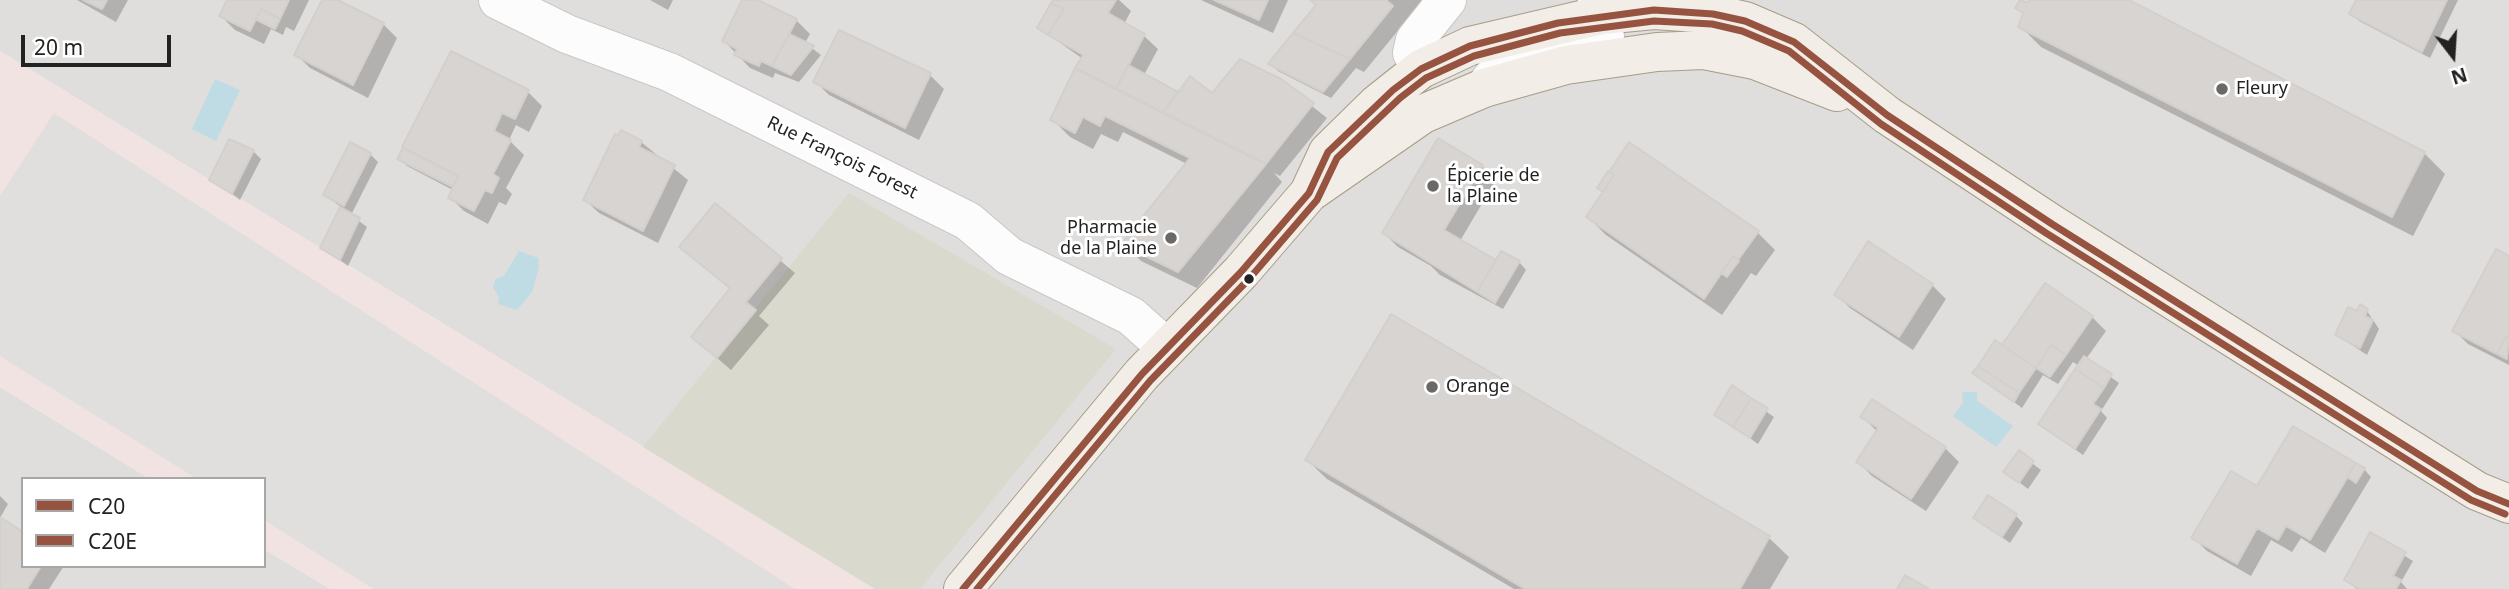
<!DOCTYPE html>
<meta charset="utf-8">
<style>
body{margin:0}
#map{position:relative;width:2509px;height:589px;overflow:hidden;background:#f0eeeb;font-family:"Noto Sans",sans-serif}
canvas{display:block}
.legend{position:absolute;left:21px;top:477px;width:245px;height:91px;box-sizing:border-box;background:#fff;border:2px solid #a7a7a7;margin:0;padding:9px 12px;list-style:none;font-size:21px;color:#222}
.legend li{display:flex;align-items:center;gap:14px;height:35px}
.legend b{width:35px;border:2px solid #a7a7a7}
.north{position:absolute;left:2418px;top:21px;width:70px;height:70px;-webkit-text-stroke:5px #fff;paint-order:stroke;rotate:163deg;font-size:19px;font-weight:700;line-height:28px;text-align:center;color:#222}
.north::after{content:'';display:block;margin:auto;width:24px;height:32px;background:#222;clip-path:polygon(50% 0,100% 100%,50% 72%,0 100%)}
.scale{position:absolute;left:21px;top:35px;width:150px;height:32px;box-sizing:border-box;border:4px solid #222;border-top:0;padding-left:9px;font-size:21px;line-height:24px;white-space:nowrap;color:#222;-webkit-text-stroke:5px #fff;paint-order:stroke}
</style>
<div id="map">
<canvas width="2509" height="589"></canvas>
<ul class="legend">
<li><b style="height:9px;background:#965340"></b>C20</li>
<li><b style="height:9px;background:#965340"></b>C20E</li>
</ul>
<div class="north">N</div>
<div class="scale">20 m</div>
</div>
<script>
const g = document.querySelector('canvas').getContext('2d');
g.lineJoin = 'round';
function paint(path, color) { g.fillStyle = color; g.fill(path, 'evenodd'); }
const shape = rows => new Path2D(rows.map(r => 'M' + r).join(''));
function strokePath(path, color, width, dash) { g.strokeStyle = color; g.lineWidth = width; g.lineCap = dash ? 'butt' : 'round'; g.setLineDash(dash || []); g.stroke(path); }
function drawText(font, color, halo, rows, align = 'center') {
  g.font = font + ' "Noto Sans",sans-serif'; g.lineWidth = 6; g.setLineDash([]); g.textBaseline = 'middle'; g.strokeStyle = halo; g.fillStyle = color; for (const [text, x, y, turn = 0] of rows) {
    g.save(); g.translate(x, y); g.rotate((+turn || 0) * Math.PI / 180); g.textAlign = isNaN(turn) ? turn : align; if (halo) g.strokeText(text, 0, 0); g.fillText(text, 0, 0); g.restore();
  }
}
paint(shape([
 [0,0,2509,0,2509,589,875,589,0,51],
 [0,387,150,479,23,479,23,566,264,566,264,549,330,589,0,589]
]), '#dfdedc');
paint(shape([
 [0,51,875,589,330,589,264,549,264,479,150,479,0,387]
]), '#f1e3e1');
paint(shape([
 [849,193,1116,349,920,589,875,589,643,447]
]), '#d9d9cd');
paint(shape([
 [54,113,795,589,374,589,264,520,264,479,197,479,0,356,0,196]
]), '#e0dfde');
paint(shape([
 [215,79,240,90,216,141,192,129],
 [519,251,538,258,539,267,532,292,517,310,498,304,499,297,493,287,496,279,504,276],
 [1962,392,1977,392,1977,401,2013,426,1996,447,1953,416,1963,403]
]), '#bfdbe3');
paint(shape([
 [77,0,128,0,116,22],
 [229,0,309,0,294,31,286,27,283,35,271,29,264,44,235,30,221,16],
 [324,0,334,0,383,24,397,38,368,98,310,68,296,54],
 [650,0,673,0,668,10],
 [744,0,754,0,796,20,810,34,805,43,821,55,799,82,775,73,773,78,750,68,724,41],
 [1055,0,1119,0,1131,11,1124,24,1144,36,1158,49,1144,75,1179,94,1212,96,1280,81,1327,118,1280,176,1274,173,1282,182,1197,288,1141,261,1124,244,1187,164,1123,132,1118,142,1101,134,1093,149,1070,137,1053,120,1083,59,1039,28],
 [1201,0,1288,0,1273,33],
 [1312,0,1423,0,1364,72,1356,68,1331,98,1278,71,1270,64,1317,5],
 [2031,0,2125,0,2424,153,2445,174,2413,236,2041,47,2020,26,2024,15,2017,8,2028,5],
 [2358,0,2458,0,2430,58,2359,21,2351,13],
 [840,32,930,75,944,89,919,140,829,95,815,81],
 [528,92,542,106,529,132,516,125,509,140,524,155,506,188,512,194,506,205,499,202,488,224,464,211,450,197,453,190,407,166,399,158,405,148],
 [641,142,688,180,658,243,599,213,585,200],
 [253,151,261,159,240,200,211,179],
 [370,154,378,162,351,215,367,227,348,266,322,248,341,207,325,195],
 [1482,166,1496,180,1460,241,1496,262,1519,262,1526,270,1503,309,1440,275,1431,266,1398,247,1384,233],
 [716,206,795,273,759,316,769,325,731,370,693,337,731,290,681,247],
 [1588,217,1757,232,1775,250,1756,276,1751,273,1722,315,1606,235],
 [2509,258,2509,365,2468,344,2454,330],
 [1932,285,1946,299,1913,350,1850,308,1836,294],
 [2046,286,2092,317,2106,331,2086,359,2119,383,2101,411,2107,418,2083,455,2040,424,2079,366,2073,362,2058,384,2043,375,2022,408,1975,373,2003,347],
 [2367,311,2379,329,2367,355,2337,335,2358,314],
 [1392,316,1769,538,1789,557,1770,589,1514,589,1327,479,1307,460],
 [1733,388,1774,417,1758,444,1716,414],
 [1862,417,1945,448,1959,462,1926,511,1872,476,1858,462,1878,432],
 [2019,453,2041,470,2028,489,2006,472],
 [2364,469,2371,477,2325,553,2301,538,2292,552,2271,540,2251,576,2207,551,2193,537,2258,488],
 [0,496,8,504,0,518],
 [2015,515,2023,523,2010,543,1975,518],
 [0,519,23,566,64,566,49,589,0,589],
 [2371,535,2413,561,2401,582,2407,589,2357,589,2346,580]
]), '#0003');
const building = shape([
 [83,0,107,0,102,9,83,0],
 [227,0,289,0,280,19,261,9,250,31,219,16,227,0],
 [322,0,338,0,384,23,353,85,294,55,322,0],
 [742,0,758,0,797,19,772,66,761,61,759,66,734,55,737,49,722,41,742,0],
 [1053,0,1116,0,1108,13,1145,34,1116,89,1075,68,1083,55,1048,35,1064,9,1051,3,1053,0],
 [1214,0,1268,0,1259,20,1214,0],
 [1310,0,1386,0,1393,6,1350,59,1293,33,1316,5,1310,0],
 [2020,0,2028,3,2029,0,2129,0,2425,152,2392,217,2018,27,2023,13,2015,8,2020,0],
 [2356,0,2447,0,2422,52,2349,14,2356,0],
 [1051,3,1064,9,1048,35,1037,28,1051,3],
 [261,9,280,19,275,29,255,19,261,9],
 [839,30,931,73,905,128,813,82,839,30],
 [1293,33,1350,59,1323,92,1268,64,1293,33],
 [789,34,814,46,791,75,772,66,789,34],
 [451,51,529,90,515,119,502,113,494,131,511,140,493,174,499,178,492,193,485,190,474,211,448,198,458,176,402,147,451,51],
 [1240,59,1281,79,1314,103,1266,164,1163,113,1190,76,1212,93,1240,59],
 [1128,65,1178,92,1163,113,1116,89,1128,65],
 [1075,68,1266,164,1178,272,1121,244,1190,158,1105,116,1100,126,1083,117,1075,133,1050,120,1075,68],
 [621,130,642,141,639,147,675,165,643,231,583,200,615,134,618,136,621,130],
 [1438,138,1483,165,1444,230,1496,260,1477,292,1382,233,1438,138],
 [229,139,254,150,232,194,209,180,229,139],
 [350,142,371,153,344,206,323,195,350,142],
 [1629,142,1759,231,1738,260,1733,256,1704,299,1586,217,1614,175,1609,172,1629,142],
 [403,148,458,176,453,187,397,159,403,148],
 [1608,171,1614,175,1603,192,1597,188,1608,171],
 [715,203,782,258,746,302,756,310,717,358,691,337,730,288,679,247,715,203],
 [340,207,360,218,340,260,320,248,340,207],
 [1868,241,1933,284,1899,337,1834,295,1868,241],
 [2496,249,2509,256,2509,338,2506,337,2497,354,2452,331,2496,249],
 [1501,251,1520,261,1495,303,1477,292,1501,251],
 [1733,256,1739,261,1727,277,1721,273,1733,256],
 [2045,283,2093,316,2066,355,2051,345,2036,368,2002,345,2045,283],
 [2360,304,2368,309,2365,316,2373,320,2360,348,2335,335,2348,307,2357,311,2360,304],
 [1391,314,1770,536,1740,589,1525,589,1305,460,1391,314],
 [2506,337,2509,338,2507,359,2497,354,2506,337],
 [1995,340,2036,368,2019,393,1978,366,1995,340],
 [2051,345,2066,355,2050,377,2036,368,2051,345],
 [2084,356,2112,374,2104,388,2075,369,2084,356],
 [1978,366,2019,393,2014,402,1972,373,1978,366],
 [2075,369,2104,388,2093,404,2101,409,2075,449,2038,424,2075,369],
 [1732,385,1751,398,1733,427,1714,415,1732,385],
 [1751,398,1768,408,1750,438,1733,427,1751,398],
 [1872,399,1946,447,1911,499,1856,462,1878,428,1860,417,1872,399],
 [2293,426,2356,463,2310,540,2286,526,2278,540,2257,528,2237,564,2191,538,2231,471,2257,486,2293,426],
 [2019,450,2034,461,2019,483,2003,472,2019,450],
 [2356,463,2365,468,2356,483,2347,477,2356,463],
 [1988,495,2017,514,2002,537,1973,518,1988,495],
 [0,517,23,532,23,566,41,566,27,589,0,589,0,517],
 [2370,532,2406,552,2393,576,2401,580,2396,589,2360,589,2344,580,2370,532],
 [1905,575,1929,589,1897,589,1905,575]
]);
paint(building, '#d7d4d2');
strokePath(building, '#d3d0cc', 2);
const minor = shape([
 [498,0,567,34,669,72,968,221,1009,256,1131,316,1167,348],
 [1421,69,1412,53,1415,40,1447,0],
 [1484,88,1507,59,1605,37,1597,0]
]);
const major = shape([
 [1309,193,1328,152,1377,104,1421,69,1470,46,1602,15,1654,10,1713,14,1745,21,1794,42,1887,115,2052,224,2477,491,2509,504],
 [963,589,1142,374,1241,272,1309,193,1423,114,1484,88,1566,65,1657,52,1704,50,1755,60,1837,92]
]);
strokePath(minor, '#c9c8c7', 40);
strokePath(major, '#a79c86', 40);
strokePath(minor, '#fdfcfc', 38);
strokePath(major, '#f3ede7', 38);
strokePath(shape([
 [963,589,1142,374,1241,272,1309,193,1328,152,1393,90,1421,69,1470,46,1558,23,1654,10,1713,14,1745,21,1794,42,1887,115,2052,224,2477,491,2509,504]
]), '#965340', 7);
strokePath(shape([
 [977,589,1150,381,1249,279,1317,200,1337,158,1400,98,1426,78,1474,56,1560,33,1654,21,1712,24,1742,31,1789,51,1881,124,2046,233,2471,500,2505,514]
]), '#965340', 7);
for (const [x, y, r, color] of [
 [2222,89,7,"#6a6968"],
 [1433,186,7,"#6a6968"],
 [1171,238,7,"#6a6968"],
 [1249,279,6,"#222"],
 [1432,387,7,"#6a6968"]
]) { const dot = new Path2D(); dot.arc(x, y, r, 0, 2 * Math.PI); g.fillStyle = color; g.fill(dot); strokePath(dot, '#fff', 2.5); }
drawText('18px', '#222', '#fff', [
 ["Fleury",2236,89],
 ["Épicerie de",1447,176],
 ["la Plaine",1447,197],
 ["Pharmacie",1157,228,"right"],
 ["de la Plaine",1157,249,"right"],
 ["Orange",1446,387]
], 'left');
drawText('18px', '#222', '#fff', [
 ["Rue François Forest",842,158,26]
]);
</script>
